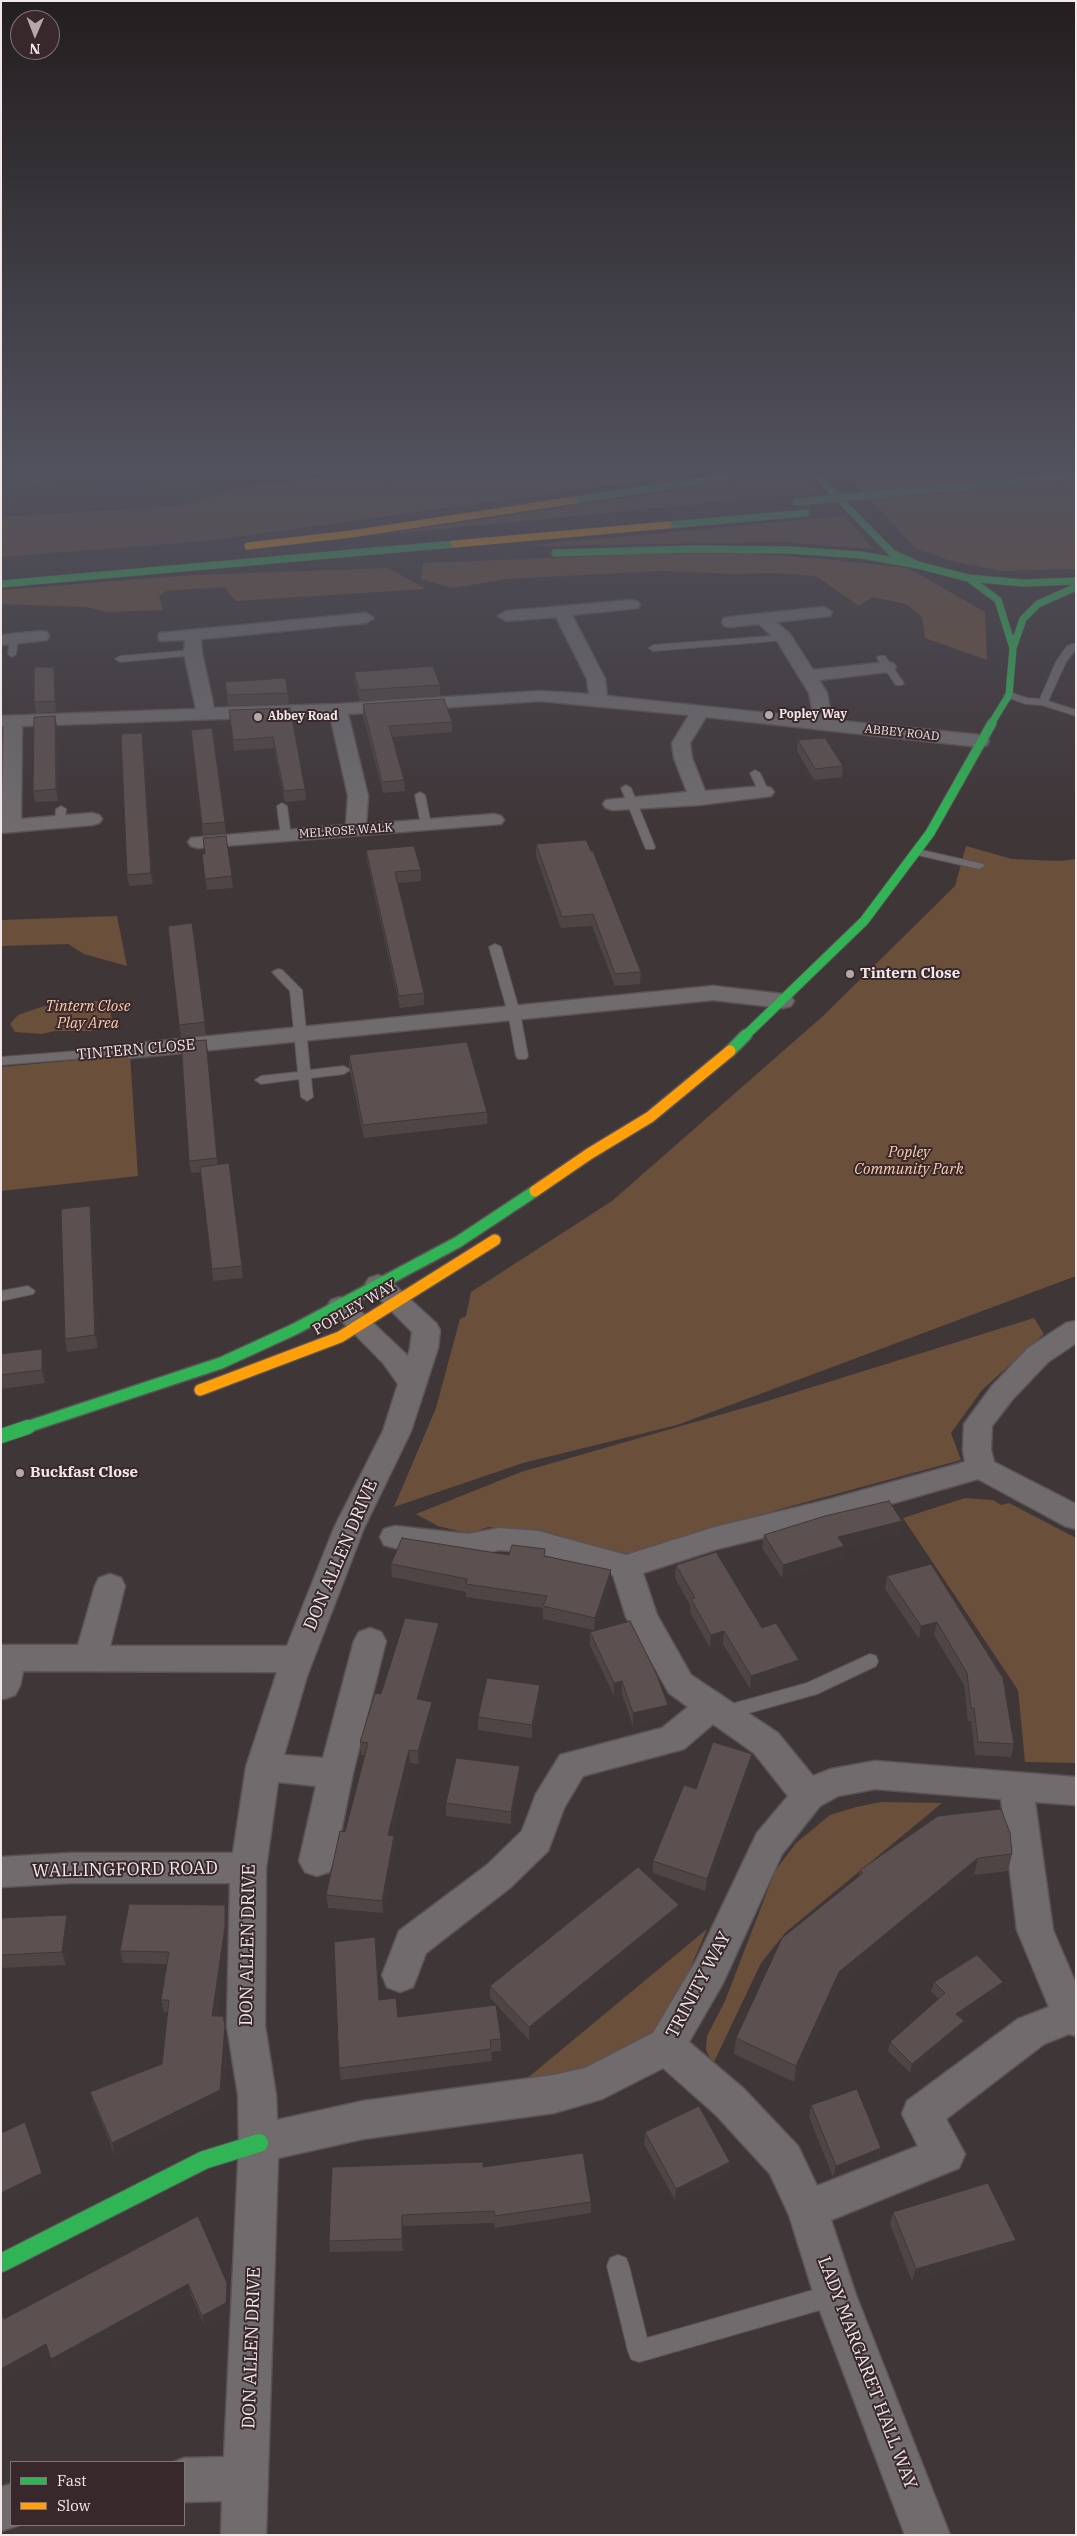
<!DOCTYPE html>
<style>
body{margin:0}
#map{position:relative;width:1077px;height:2536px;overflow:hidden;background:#3f3638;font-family:"IBM Plex Serif",serif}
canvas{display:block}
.frame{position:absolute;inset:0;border:2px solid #f1e6e8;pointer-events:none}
.legend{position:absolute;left:10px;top:2461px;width:175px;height:65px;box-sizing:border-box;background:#38282c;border:1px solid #827477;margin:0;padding:6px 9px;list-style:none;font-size:15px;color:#f1e6e8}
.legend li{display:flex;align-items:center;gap:10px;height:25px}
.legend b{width:25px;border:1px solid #827477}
.north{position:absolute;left:10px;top:10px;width:50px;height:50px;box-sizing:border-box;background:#38282c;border:1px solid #827477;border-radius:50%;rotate:181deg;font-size:14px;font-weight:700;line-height:20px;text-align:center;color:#f1e6e8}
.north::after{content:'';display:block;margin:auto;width:18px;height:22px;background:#b3a8aa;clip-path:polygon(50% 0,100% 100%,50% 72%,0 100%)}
</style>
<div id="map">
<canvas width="1077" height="2536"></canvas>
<div class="frame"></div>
<ul class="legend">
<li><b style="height:6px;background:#30b455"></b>Fast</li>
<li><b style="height:6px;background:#ff9f0a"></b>Slow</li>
</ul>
<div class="north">N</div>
</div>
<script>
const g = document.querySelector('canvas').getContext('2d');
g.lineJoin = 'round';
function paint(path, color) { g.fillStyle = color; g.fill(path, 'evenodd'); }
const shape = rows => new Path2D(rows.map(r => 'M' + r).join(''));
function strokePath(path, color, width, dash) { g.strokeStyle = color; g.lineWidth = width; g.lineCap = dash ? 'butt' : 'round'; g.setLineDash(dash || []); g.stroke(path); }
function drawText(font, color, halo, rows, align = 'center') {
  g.font = font + ' "IBM Plex Serif",serif'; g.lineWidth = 4; g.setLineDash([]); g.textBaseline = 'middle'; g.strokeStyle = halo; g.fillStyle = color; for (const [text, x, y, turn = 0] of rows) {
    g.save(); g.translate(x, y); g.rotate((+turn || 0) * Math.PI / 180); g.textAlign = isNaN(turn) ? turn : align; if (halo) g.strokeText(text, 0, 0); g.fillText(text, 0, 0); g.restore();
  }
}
paint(shape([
 [342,474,693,474,206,541,1,557,1,517,178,506,239,488],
 [760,474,808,474,822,492,369,536,686,489],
 [845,474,1076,474,1076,569,1002,571,951,561,916,548],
 [844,516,873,549,782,542,523,546],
 [741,553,825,559,908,568,985,612,987,660,925,638,922,617,906,604,872,597,859,606,816,576,773,573,735,574,662,571,507,579,453,588,421,579,423,563,648,554],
 [388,568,426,589,236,601,224,587,166,591,159,596,163,610,108,612,85,607,1,604,1,590,194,575],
 [966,846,1012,859,1060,861,1076,859,1076,1276,677,1425,523,1463,394,1507,436,1408,460,1319,466,1316,471,1292,612,1201,823,1016,955,886],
 [117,916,127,966,84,954,68,944,1,946,1,920],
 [84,1001,104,1001,110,1007,112,1022,91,1031,55,1031,42,1034,15,1032,10,1024,18,1015,41,1007],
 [130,1055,138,1176,1,1191,1,1067],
 [1034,1318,1044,1334,982,1390,951,1433,961,1460,777,1510,629,1554,544,1535,488,1527,469,1534,438,1526,416,1514,521,1472,761,1403],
 [965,1498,993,1500,1001,1505,1009,1503,1076,1538,1076,1763,1025,1762,1018,1690,903,1518],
 [881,1802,942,1803,786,1932,761,1963,713,2064,706,2050,707,2036,725,2001,775,1871,796,1843,830,1815,856,1807],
 [707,1929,686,1978,662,2025,623,2058,598,2070,519,2085]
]), '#6a4f3b');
const lane = shape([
 [784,635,788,638,787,640,653,651,649,648,653,645,784,635],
 [14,636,18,639,16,654,12,657,8,654,10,639,14,636],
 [1076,643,1076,649,1066,662,1048,701,1076,710,1076,716,1042,705,1026,704,1006,697,1004,695,1009,692,1027,698,1040,699,1056,662,1067,646,1076,643],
 [193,650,197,653,196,655,120,662,115,659,120,656,193,650],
 [879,656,885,656,904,683,902,685,896,685,877,658,879,656],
 [755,770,760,773,769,792,768,794,759,792,750,773,755,770],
 [626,785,631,788,655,847,654,849,646,849,645,847,621,788,626,785],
 [420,792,425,795,431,825,426,828,421,825,415,795,420,792],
 [282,803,287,806,291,836,286,839,281,836,277,806,282,803],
 [61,806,66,809,65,821,60,824,55,821,56,809,61,806],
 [917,849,983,864,984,866,979,869,913,854,913,850,917,849],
 [495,944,501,947,520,1013,528,1056,526,1059,518,1059,516,1056,508,1013,489,947,495,944],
 [278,969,282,970,302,990,310,1070,344,1066,350,1070,344,1074,311,1078,313,1097,307,1101,301,1097,299,1079,261,1084,255,1080,261,1076,298,1072,290,991,272,972,278,969],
 [130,1047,134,1048,136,1051,134,1054,1,1065,1,1057,130,1047],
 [28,1286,35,1291,33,1294,1,1301,1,1291,28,1286],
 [870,1654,876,1656,878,1661,876,1666,817,1694,724,1720,718,1718,715,1713,718,1708,724,1706,807,1683,870,1654],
 [618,2255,626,2258,629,2266,647,2338,834,2284,842,2287,845,2295,842,2303,834,2306,639,2362,631,2359,628,2351,607,2266,610,2258,618,2255]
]);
const street = shape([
 [383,474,397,474,399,477,392,481,387,480,383,474],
 [632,600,638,602,640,605,638,608,572,615,605,679,607,696,814,718,809,693,777,641,759,624,730,627,724,626,722,622,724,618,730,617,824,607,832,612,830,616,776,622,790,634,813,670,887,662,893,663,896,667,893,671,887,672,819,680,827,693,832,720,980,735,987,737,989,741,987,745,980,747,706,717,690,743,692,758,705,791,764,786,771,788,774,792,771,796,699,805,613,810,606,808,603,804,606,800,687,792,674,758,672,743,689,715,540,701,348,714,368,796,366,824,494,814,501,816,504,820,501,824,198,848,191,846,188,842,191,838,346,825,348,796,330,715,22,726,21,819,92,813,99,815,102,819,99,823,92,825,1,833,4,726,1,726,1,716,196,709,184,653,185,640,160,641,158,637,160,633,366,613,374,618,366,623,201,639,202,653,214,708,338,704,540,691,589,694,587,679,556,617,506,621,498,616,506,611,632,600],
 [41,631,47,632,49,636,47,640,1,645,1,635,41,631],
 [713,986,783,994,791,996,794,1001,791,1006,783,1008,713,1000,130,1058,122,1056,118,1051,122,1046,130,1044,713,986],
 [378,1275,387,1278,436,1323,440,1330,438,1348,411,1431,364,1528,307,1676,284,1755,323,1758,354,1641,359,1632,370,1628,381,1632,386,1641,353,1773,335,1861,329,1872,317,1876,305,1872,299,1861,316,1786,278,1782,266,1868,265,2026,276,2095,277,2120,363,2101,554,2075,585,2068,653,2033,697,1959,757,1833,788,1796,754,1753,713,1724,684,1749,583,1776,564,1808,548,1851,511,1887,426,1953,413,1987,400,1992,387,1987,382,1975,399,1931,487,1865,522,1831,536,1794,560,1755,662,1728,688,1707,669,1693,626,1617,613,1575,538,1553,499,1550,468,1558,395,1548,384,1545,380,1537,384,1529,395,1526,468,1534,499,1528,538,1531,626,1555,715,1527,827,1500,965,1462,963,1450,964,1424,992,1386,1028,1348,1066,1323,1076,1321,1076,1343,1048,1362,1012,1400,992,1426,991,1450,994,1462,1076,1504,1076,1529,1065,1526,978,1479,827,1522,717,1549,643,1573,657,1615,691,1675,778,1733,813,1776,831,1769,875,1761,1076,1777,1076,1805,1035,1802,1053,1930,1076,1984,1076,2036,1069,2034,1044,2044,946,2119,965,2154,959,2168,831,2220,856,2295,950,2535,905,2535,814,2295,789,2215,770,2174,716,2115,663,2068,602,2099,554,2113,363,2139,278,2158,266,2535,221,2535,222,2501,184,2502,184,2462,174,2462,184,2458,224,2457,239,2143,238,2095,227,2026,230,1883,71,1883,1,1887,1,1857,71,1853,233,1853,246,1767,277,1672,23,1671,20,1686,15,1695,4,1699,1,1698,1,1645,78,1645,95,1586,99,1578,110,1574,121,1578,125,1586,110,1646,287,1646,334,1528,383,1431,398,1384,383,1363,327,1306,331,1300,340,1297,349,1300,408,1356,410,1348,412,1332,365,1284,369,1278,378,1275],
 [875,1789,1001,1799,1017,1930,1049,2007,1018,2019,907,2101,902,2114,918,2146,817,2186,798,2146,744,2089,689,2042,723,1983,782,1854,820,1806,838,1796,875,1789],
 [11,2484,11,2525,20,2525,1,2531,1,2487,11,2484]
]);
const fastFar4 = shape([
 [815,474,892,553,918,565,968,578,1023,583,1076,581],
 [894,493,1076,475],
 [575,500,745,474],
 [668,525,806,513],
 [555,553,693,549,789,550,861,555,918,565],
 [968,578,998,600,1013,648],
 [1,584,454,544],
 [991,724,1009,695,1013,648,1023,619,1038,604,1076,587]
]);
const fastFar3 = shape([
 [745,1036,864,921,930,833,992,723]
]);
const fastFar2 = shape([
 [730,1051,746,1035],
 [24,1428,221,1363,295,1329,458,1242,535,1191]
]);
const fastFar1 = shape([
 [1,1436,28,1427]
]);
const fast = shape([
 [1,2263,204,2160,259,2143]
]);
const slowFar1 = shape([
 [454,544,668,525],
 [248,546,351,534,575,500]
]);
const slow = shape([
 [535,1191,589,1154,650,1117,730,1051],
 [200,1390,340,1337,495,1240]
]);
strokePath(lane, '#5b5355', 2);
strokePath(street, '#5b5355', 3);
strokePath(fastFar4, '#5b5355', 8);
strokePath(fastFar3, '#5b5355', 11);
strokePath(fastFar2, '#5b5355', 14);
strokePath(fastFar1, '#5b5355', 16);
strokePath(fast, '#5b5355', 20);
strokePath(slowFar1, '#5b5355', 8);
strokePath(slow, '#5b5355', 14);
paint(lane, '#706c6e');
paint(street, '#706c6e');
strokePath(fastFar4, '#30b455', 7);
strokePath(fastFar3, '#30b455', 9);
strokePath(fastFar2, '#30b455', 11);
strokePath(fastFar1, '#30b455', 14);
strokePath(fast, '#30b455', 18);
strokePath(slowFar1, '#ff9f0a', 7);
strokePath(slow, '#ff9f0a', 11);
const fastBridge = shape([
 [796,502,894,493]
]);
strokePath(fastBridge, '#5b5355', 8, []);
strokePath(fastBridge, '#30b455', 7);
paint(shape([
 [151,474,233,474,193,491,174,485,161,491],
 [54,667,56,677,56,712,36,713,34,702],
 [354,672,440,685,440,696,360,701,355,683],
 [225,682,288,693,289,704,228,706],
 [363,704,452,722,452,732,392,737,404,780,405,791,383,793,363,715],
 [290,708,305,789,306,800,285,802,274,748,234,751,229,710],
 [55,716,57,727,58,801,35,802,33,791],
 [212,728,226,833,203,835,191,730],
 [142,733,143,743,153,884,129,886,127,875],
 [798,740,843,766,842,777,814,780,797,751],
 [226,836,233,888,207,890,202,854,205,854],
 [536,844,591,851,641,972,640,984,615,986,592,926,561,928,536,856],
 [366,850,421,870,421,881,398,883,424,993,424,1005,400,1008,367,861],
 [192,923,206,1035,181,1037,179,1025],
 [206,1040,218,1165,229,1163,243,1278,213,1281,201,1172,191,1173,189,1161],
 [349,1055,487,1112,487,1124,364,1138,349,1067],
 [92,1218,98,1348,67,1352,65,1339],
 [42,1349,45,1362,45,1383,1,1389,1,1354],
 [900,1534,843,1548,842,1559,782,1578,762,1548,764,1535],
 [509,1555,545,1556,611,1583,594,1630,543,1619,543,1608,466,1597,466,1592,392,1577,391,1564],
 [931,1564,1014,1744,1011,1757,975,1755,971,1721,968,1721,964,1685,934,1635,919,1639,885,1589,887,1576],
 [676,1565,762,1628,799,1660,797,1673,750,1689,723,1644,710,1648,690,1612,690,1605,675,1578],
 [590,1632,667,1718,633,1726,622,1694,614,1696,590,1645],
 [439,1636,421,1700,433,1714,419,1764,410,1763,392,1836,394,1836,395,1848,383,1913,328,1908,326,1895,345,1832,365,1755,361,1755,360,1742,381,1694],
 [540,1698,532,1738,478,1730,478,1717],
 [520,1766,520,1778,511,1824,446,1816,446,1803],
 [750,1767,705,1891,653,1873,653,1861],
 [1012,1854,1008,1871,974,1875,836,1988,794,2082,734,2054,736,2038,859,1876,860,1870],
 [225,1905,227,1917,227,1939,216,2016,227,2038,223,2102,115,2155,94,2104,90,2092,162,2064,168,2012,164,2012,161,2000,167,1964,123,1963,120,1951],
 [67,1915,71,1927,66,1965,1,1968,1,1918],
 [678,1918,529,2040,490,1998,490,1986],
 [934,1982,1003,1982,1000,1992,961,2018,962,2030,910,2073,888,2051,890,2042,939,1999,931,1992],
 [380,2000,398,2017,501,2039,501,2051,491,2052,492,2061,341,2080,339,2068],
 [811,2105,881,2148,878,2160,833,2177,809,2117],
 [645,2132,730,2162,729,2174,675,2200,644,2144],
 [483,2167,591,2202,591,2213,495,2228,494,2223,403,2226,403,2251,330,2252,329,2241],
 [893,2212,1012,2252,912,2281,890,2224],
 [198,2216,230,2295,229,2314,205,2327,191,2295,55,2370,50,2355,5,2319]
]), '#4f4545');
paint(shape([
 [1,474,10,474,1,476],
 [100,474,101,483,80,485,18,498,1,500,1,491,78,476],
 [210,474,233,474,193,491,192,482],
 [172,475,174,485,161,491,160,482],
 [54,667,56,677,56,712,55,701],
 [55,716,57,727,58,801,56,789],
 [142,733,143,743,153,884,151,873],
 [206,1040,208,1052,219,1170,217,1158],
 [90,1206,92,1218,98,1348,95,1335],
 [42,1349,45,1362,45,1383,42,1370],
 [902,1521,900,1534,843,1548,842,1559,782,1578,783,1565,838,1537],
 [611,1570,611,1583,594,1630,595,1618],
 [937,1622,934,1635,919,1639,921,1626],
 [439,1623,439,1636,418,1712,417,1699],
 [724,1631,723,1644,710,1648,711,1635],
 [799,1660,797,1673,750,1689,751,1676],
 [622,1681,622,1694,614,1696,614,1683],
 [540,1685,540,1698,532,1738,532,1725],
 [432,1702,433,1714,419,1764,418,1751],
 [668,1705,667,1718,633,1726,633,1713],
 [409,1750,410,1763,389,1848,388,1835],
 [752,1754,750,1767,705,1891,707,1879],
 [520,1766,520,1778,511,1824,511,1812],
 [394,1836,395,1848,383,1913,382,1901],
 [978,1858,974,1875,836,1988,794,2082,796,2066,839,1972],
 [225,1905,227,1917,227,1939,214,2028,212,2016],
 [679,1905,678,1918,529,2040,529,2027],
 [67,1915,71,1927,66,1965,62,1952],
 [1003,1982,1000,1992,954,2023,956,2014],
 [223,2016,227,2038,223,2102,115,2155,112,2143],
 [964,2021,962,2030,910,2073,912,2064],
 [29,2134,46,2185,1,2206,1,2193],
 [881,2148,878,2160,833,2177,836,2166],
 [730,2162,729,2174,675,2200,676,2189],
 [402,2215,403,2226,403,2251,402,2239],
 [1016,2240,1012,2252,912,2281,916,2269],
 [227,2283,230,2295,229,2314,205,2327,202,2316],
 [188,2284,191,2295,55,2370,51,2359],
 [46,2344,50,2355,1,2382,1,2369]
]), '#403838');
const building = shape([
 [24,474,100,474,78,476,16,489,1,491,1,479,24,474],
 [156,474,210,474,192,482,172,475,160,482,156,474],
 [433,666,440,685,359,690,354,672,433,666],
 [34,667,54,667,55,701,34,702,34,667],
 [285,678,288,693,227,695,225,682,285,678],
 [444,699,452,722,389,726,404,780,382,782,363,704,444,699],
 [290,708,305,789,284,791,273,737,233,740,229,710,290,708],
 [55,716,56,789,33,791,34,717,55,716],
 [212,728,225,822,202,824,191,730,212,728],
 [142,733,151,873,127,875,121,734,142,733],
 [825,738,843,766,815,769,798,740,825,738],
 [226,836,232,876,205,879,202,854,205,854,203,838,226,836],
 [586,840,591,851,593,851,641,972,615,974,593,914,562,917,536,844,586,840],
 [414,846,421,870,395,872,424,993,399,996,366,850,414,846],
 [192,923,205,1022,179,1025,168,926,192,923],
 [206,1040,217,1158,189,1161,181,1042,206,1040],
 [467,1042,487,1112,363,1125,349,1055,467,1042],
 [229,1163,242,1266,212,1269,200,1167,229,1163],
 [90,1206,95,1335,65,1339,61,1209,90,1206],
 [42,1349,42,1370,1,1375,1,1354,42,1349],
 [889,1501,902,1521,838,1537,844,1546,783,1565,764,1535,825,1516,889,1501],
 [402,1538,509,1555,512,1545,545,1549,544,1556,611,1570,595,1618,543,1606,547,1596,466,1584,467,1579,391,1564,402,1538],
 [716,1552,762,1628,776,1623,799,1660,751,1676,724,1631,711,1635,691,1599,695,1598,676,1565,716,1552],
 [931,1564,1003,1678,1014,1744,978,1742,974,1708,971,1708,967,1673,937,1622,921,1626,887,1576,931,1564],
 [405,1618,439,1623,417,1699,432,1702,418,1751,409,1750,388,1835,394,1836,382,1901,326,1895,340,1831,345,1832,368,1743,360,1742,375,1693,381,1694,405,1618],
 [630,1621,656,1673,668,1705,633,1713,622,1681,614,1683,590,1632,630,1621],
 [487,1678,540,1685,532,1725,478,1717,487,1678],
 [713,1742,752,1754,707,1879,653,1861,684,1785,696,1789,713,1742],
 [456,1758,520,1766,511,1812,446,1803,456,1758],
 [1001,1809,1010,1833,1012,1854,978,1858,839,1972,796,2066,736,2038,782,1938,863,1873,860,1870,938,1816,1001,1809],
 [638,1867,679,1905,529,2027,490,1986,638,1867],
 [129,1904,225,1905,225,1927,212,2016,223,2016,225,2026,220,2090,112,2143,90,2092,162,2064,169,2000,161,2000,169,1952,120,1951,129,1904],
 [67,1915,62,1952,1,1955,1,1918,67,1915],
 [375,1937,379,2000,396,1998,398,2017,496,2005,501,2039,490,2040,491,2049,339,2068,334,1942,375,1937],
 [977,1955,1003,1982,956,2014,964,2021,912,2064,890,2042,945,1993,934,1982,977,1955],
 [857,2089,881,2148,836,2166,811,2105,857,2089],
 [699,2106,730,2162,676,2189,645,2132,699,2106],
 [25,2122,42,2173,1,2193,1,2133,25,2122],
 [583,2153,591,2202,495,2216,494,2211,402,2215,402,2239,329,2241,332,2167,483,2162,483,2167,583,2153],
 [988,2183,1016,2240,916,2269,893,2212,988,2183],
 [198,2216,227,2283,226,2303,202,2316,188,2284,51,2359,46,2344,1,2369,1,2311,4,2319,198,2216]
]);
paint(building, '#5c5050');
strokePath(building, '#403838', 1);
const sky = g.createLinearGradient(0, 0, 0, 829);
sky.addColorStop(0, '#231e1f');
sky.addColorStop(0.57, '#52525e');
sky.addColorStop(1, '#52525e00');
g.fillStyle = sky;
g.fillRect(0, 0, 1077, 829);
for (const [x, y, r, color] of [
 [769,715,5,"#b3a8aa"],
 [258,717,5,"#b3a8aa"],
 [850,974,5,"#b3a8aa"],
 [20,1473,5,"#b3a8aa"]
]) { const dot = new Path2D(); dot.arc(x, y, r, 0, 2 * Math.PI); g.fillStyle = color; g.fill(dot); strokePath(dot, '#38282c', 2); }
drawText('bold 12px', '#f1e6e8', '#38282c', [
 ["Popley Way",779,715],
 ["Abbey Road",268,717]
], 'left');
drawText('12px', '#f1e6e8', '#38282c', [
 ["ABBEY ROAD",902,733,6],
 ["MELROSE WALK",346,831,-4]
]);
drawText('bold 15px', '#f1e6e8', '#38282c', [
 ["Tintern Close",860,974],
 ["Buckfast Close",30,1473]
], 'left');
drawText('italic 15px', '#fecfac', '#38282c', [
 ["Tintern Close",88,1007],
 ["Play Area",88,1024],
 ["Popley",909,1153],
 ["Community Park",909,1170]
]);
drawText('15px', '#f1e6e8', '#38282c', [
 ["TINTERN CLOSE",136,1050,-5],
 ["POPLEY WAY",355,1308,-30]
]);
drawText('18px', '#f1e6e8', '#38282c', [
 ["DON ALLEN DRIVE",341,1555,-67],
 ["WALLINGFORD ROAD",125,1870,-1],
 ["DON ALLEN DRIVE",248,1945,-89],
 ["TRINITY WAY",699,1985,-62],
 ["DON ALLEN DRIVE",252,2348,-88],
 ["LADY MARGARET HALL WAY",867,2373,69]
]);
</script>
